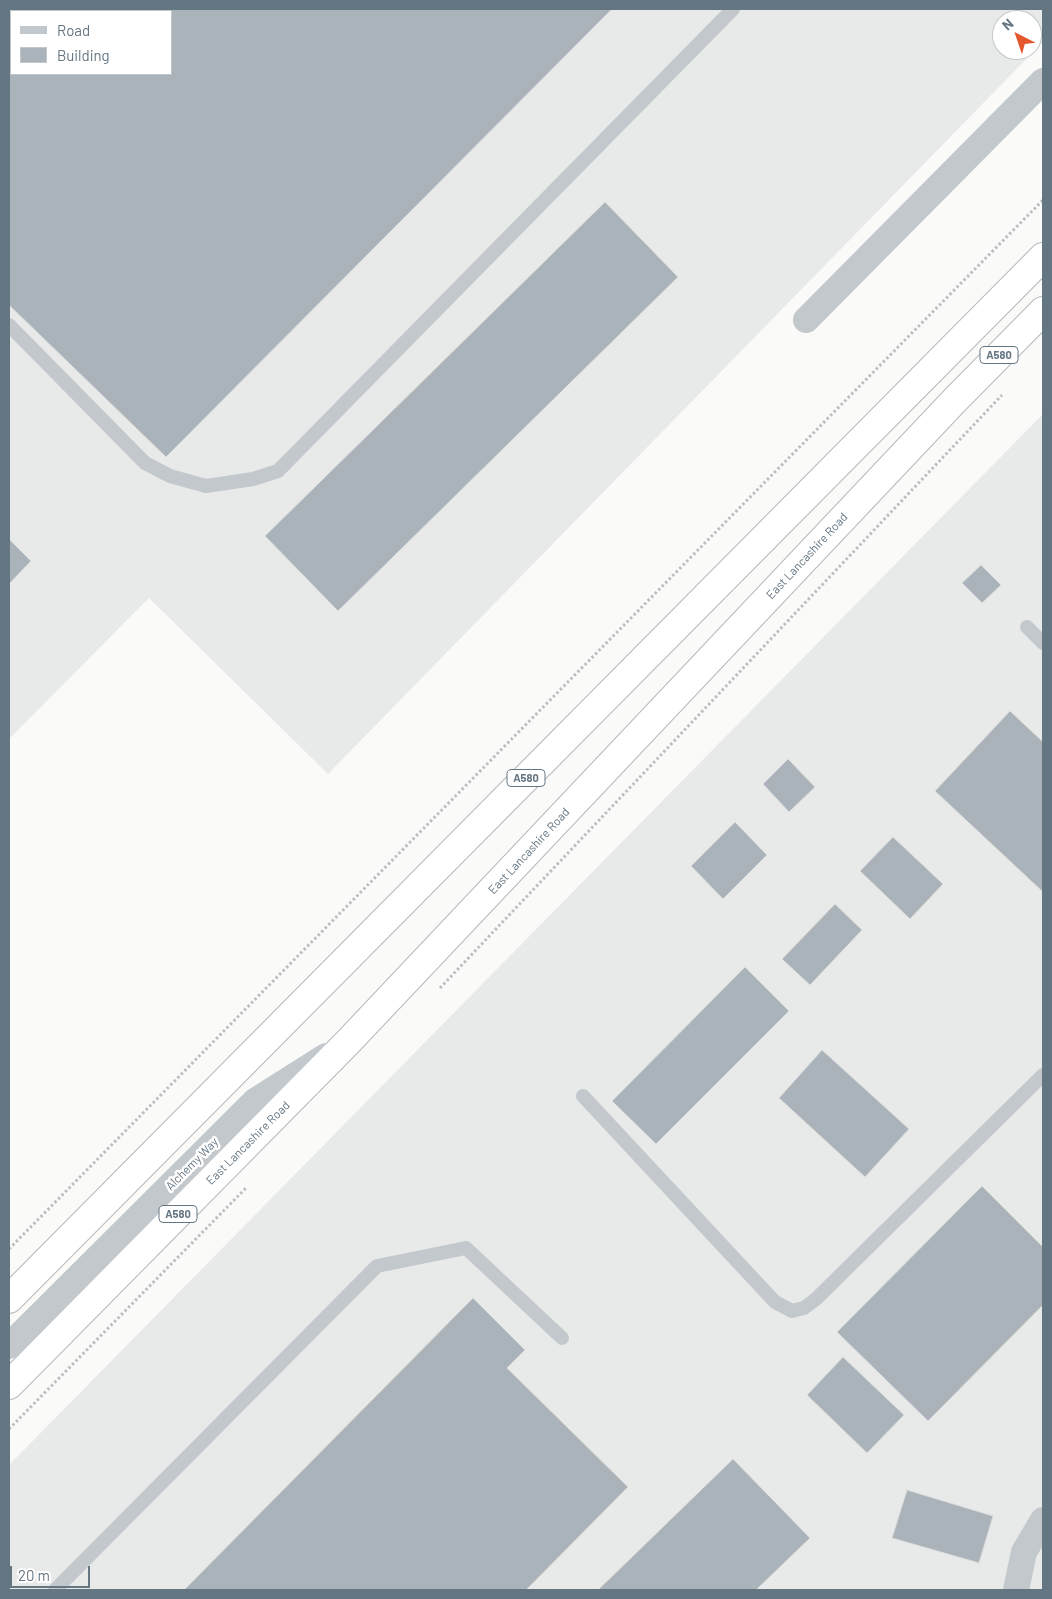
<!DOCTYPE html>
<style>
body{margin:0}
#map{position:relative;width:1052px;height:1599px;overflow:hidden;background:#fafaf8;font-family:Barlow,sans-serif}
canvas{display:block}
.frame{position:absolute;inset:0;border:10px solid #657683;pointer-events:none}
.legend{position:absolute;left:10px;top:10px;width:162px;height:65px;box-sizing:border-box;background:#fff;border:1px solid #c1c8cd;margin:0;padding:6px 9px;list-style:none;font-size:15px;color:#657683}
.legend li{display:flex;align-items:center;gap:10px;height:25px}
.legend b{width:25px;border:1px solid #c1c8cd}
.north{position:absolute;left:992px;top:10px;width:50px;height:50px;box-sizing:border-box;background:#fff;border:1px solid #c1c8cd;border-radius:50%;rotate:319deg;font-size:14px;font-weight:700;line-height:20px;text-align:center;color:#657683}
.north::after{content:'';display:block;margin:auto;width:18px;height:22px;background:#e4572e;clip-path:polygon(50% 0,100% 100%,50% 72%,0 100%)}
.scale{position:absolute;left:10px;top:1566px;width:80px;height:22px;box-sizing:border-box;border:2px solid #657683;border-top:0;padding-left:6px;font-size:15px;line-height:18px;white-space:nowrap;color:#657683;-webkit-text-stroke:4px #fff;paint-order:stroke}
</style>
<div id="map">
<canvas width="1052" height="1599"></canvas>
<div class="frame"></div>
<ul class="legend">
<li><b style="height:6px;background:#c3c8cc"></b>Road</li>
<li><b style="height:14px;background:#aab3b9"></b>Building</li>
</ul>
<div class="north">N</div>
<div class="scale">20 m</div>
</div>
<script>
const g = document.querySelector('canvas').getContext('2d');
g.lineJoin = 'round';
function paint(path, color) { g.fillStyle = color; g.fill(path, 'evenodd'); }
const shape = rows => new Path2D(rows.map(r => 'M' + r).join(''));
function strokePath(path, color, width, dash) { g.strokeStyle = color; g.lineWidth = width; g.lineCap = dash ? 'butt' : 'round'; g.setLineDash(dash || []); g.stroke(path); }
function drawText(font, color, halo, rows, align = 'center') {
  g.font = font + ' Barlow,sans-serif'; g.lineWidth = 5; g.setLineDash([]); g.textBaseline = 'middle'; g.strokeStyle = halo; g.fillStyle = color; for (const [text, x, y, turn = 0] of rows) {
    g.save(); g.translate(x, y); g.rotate((+turn || 0) * Math.PI / 180); g.textAlign = isNaN(turn) ? turn : align; if (halo) g.strokeText(text, 0, 0); g.fillText(text, 0, 0); g.restore();
  }
}
paint(shape([
 [9,9,1043,9,1043,42,328,774,149,598,9,739],
 [11,11,171,11,171,74,11,74],
 [1002,20,1032,20,1032,50,1002,50],
 [1043,414,1043,1590,9,1590,9,1465]
]), '#e8e9e9');
const building = shape([
 [76,9,612,9,166,457,9,305,9,75,11,72,171,74,171,11,73,11,76,9],
 [605,202,678,277,338,611,265,536,605,202],
 [9,539,31,561,9,584,9,539],
 [981,565,1001,585,982,603,962,583,981,565],
 [1010,711,1043,742,1043,892,935,791,1010,711],
 [788,759,815,787,789,812,763,784,788,759],
 [735,822,767,855,723,899,691,866,735,822],
 [893,837,943,884,910,919,860,871,893,837],
 [835,904,862,930,810,985,782,959,835,904],
 [745,967,789,1011,656,1144,612,1101,745,967],
 [822,1050,909,1129,865,1177,779,1098,822,1050],
 [982,1186,1043,1247,1043,1305,928,1421,837,1332,982,1186],
 [473,1298,525,1350,507,1368,628,1487,526,1590,184,1590,473,1298],
 [843,1357,904,1415,867,1453,807,1395,843,1357],
 [733,1459,810,1538,756,1590,598,1590,733,1459],
 [907,1490,993,1516,979,1563,892,1538,907,1490]
]);
paint(building, '#aab3b9');
strokePath(building, '#dcdcda', 1);
const highway = shape([
 [9,1299,1043,257],
 [9,1385,348,1042,955,400,1043,311]
]);
strokePath(highway, '#b4b9bd', 30);
strokePath(shape([
 [440,988,1002,395],
 [9,1249,1043,200],
 [9,1429,246,1188]
]), '#bbbfc2', 3, [2.5, 2.5]);
strokePath(shape([
 [9,325,145,463,170,476,206,486,253,479,278,471,733,9],
 [1027,627,1043,643],
 [583,1096,775,1302,792,1311,804,1308,816,1299,1043,1075],
 [55,1590,377,1266,466,1248,562,1338]
]), '#c3c8cc', 14);
strokePath(shape([
 [806,320,1043,81],
 [9,1346,255,1101,326,1056],
 [1016,1590,1024,1552,1043,1520]
]), '#c3c8cc', 26);
strokePath(highway, '#fff', 28);
for (const [x, y, w] of [
 [999,355,38],
 [526,778,38],
 [178,1214,38]
]) { const box = new Path2D(); box.roundRect(x - w / 2, y - 8.5, w, 17, 4); g.fillStyle = '#fff'; g.fill(box); strokePath(box, '#657683', 1); }
drawText('bold 11px', '#657683', null, [
 ["A580",999,355],
 ["A580",526,778],
 ["A580",178,1214]
]);
drawText('12px', '#657683', '#fff', [
 ["East Lancashire Road",807,556,-47],
 ["East Lancashire Road",529,851,-47],
 ["East Lancashire Road",248,1143,-45],
 ["Alchemy Way",192,1164,-45]
]);
</script>
